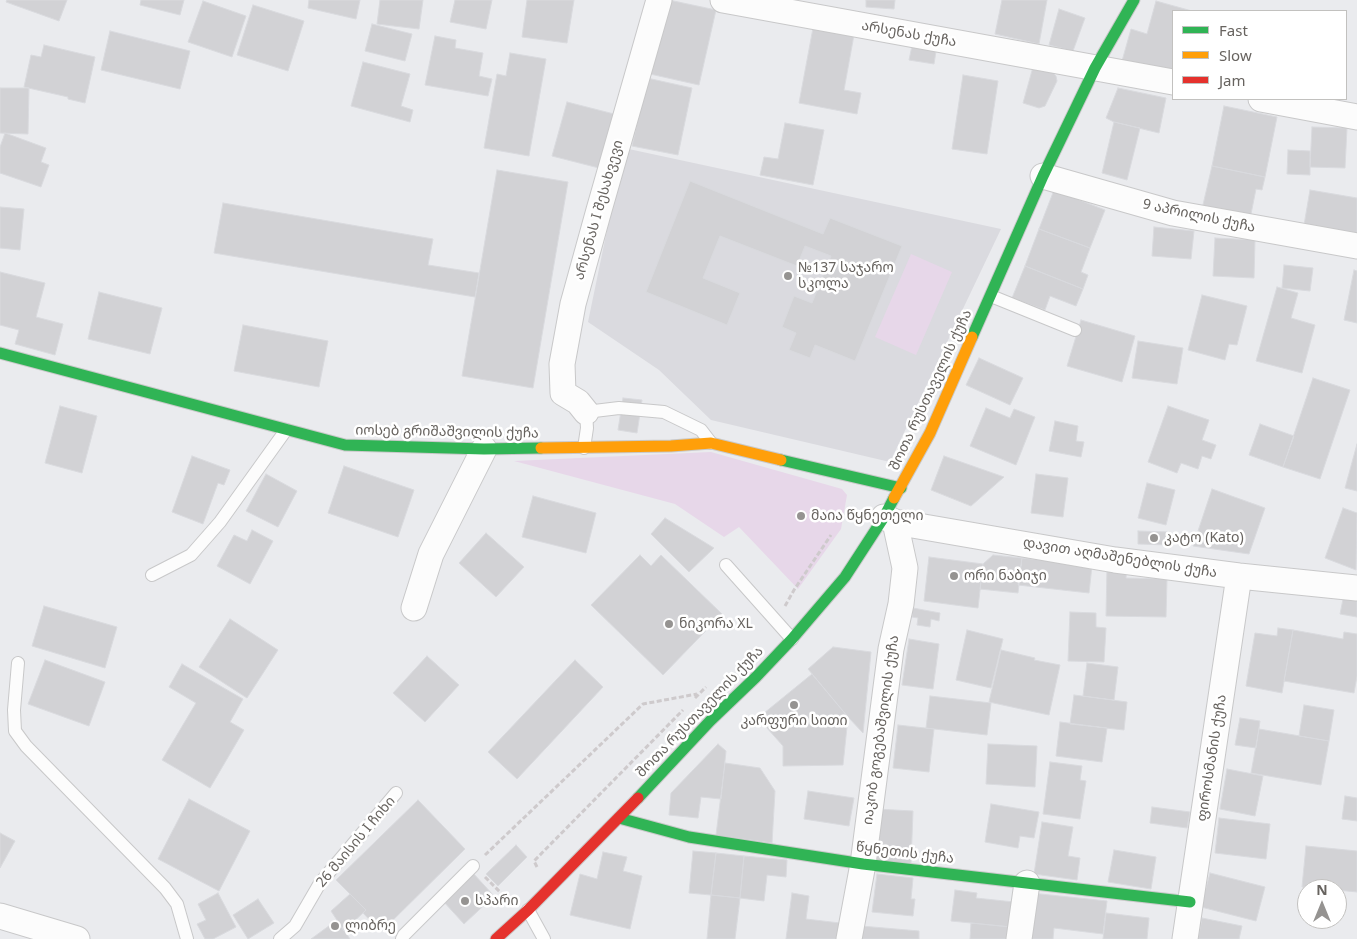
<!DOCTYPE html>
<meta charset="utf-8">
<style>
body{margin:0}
#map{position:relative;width:1357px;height:939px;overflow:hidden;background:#eaebee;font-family:"Noto Sans",sans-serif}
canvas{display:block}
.legend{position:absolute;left:1172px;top:10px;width:175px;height:90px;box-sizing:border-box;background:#fff;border:1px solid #c2c1bf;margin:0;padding:6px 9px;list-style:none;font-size:15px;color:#67635f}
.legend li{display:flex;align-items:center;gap:10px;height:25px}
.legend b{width:25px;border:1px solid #c2c1bf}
.north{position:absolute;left:1297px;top:879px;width:50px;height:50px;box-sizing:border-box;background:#fff;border:1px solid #c2c1bf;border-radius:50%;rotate:0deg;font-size:14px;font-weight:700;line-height:20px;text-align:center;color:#67635f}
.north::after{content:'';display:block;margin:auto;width:18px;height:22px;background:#959391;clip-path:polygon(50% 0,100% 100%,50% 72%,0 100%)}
</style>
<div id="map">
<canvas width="1357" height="939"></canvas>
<ul class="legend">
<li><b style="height:6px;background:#30b455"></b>Fast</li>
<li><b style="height:6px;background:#ff9f0a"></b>Slow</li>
<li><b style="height:6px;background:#e5322d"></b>Jam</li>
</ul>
<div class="north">N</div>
</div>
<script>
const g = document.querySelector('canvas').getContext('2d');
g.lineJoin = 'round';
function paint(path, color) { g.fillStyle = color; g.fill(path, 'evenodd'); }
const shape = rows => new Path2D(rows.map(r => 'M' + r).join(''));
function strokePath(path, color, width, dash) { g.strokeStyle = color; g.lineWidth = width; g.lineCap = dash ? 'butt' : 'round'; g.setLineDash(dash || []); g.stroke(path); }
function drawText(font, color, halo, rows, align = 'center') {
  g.font = font + ' "Noto Sans","Noto Sans Georgian",sans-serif'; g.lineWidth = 5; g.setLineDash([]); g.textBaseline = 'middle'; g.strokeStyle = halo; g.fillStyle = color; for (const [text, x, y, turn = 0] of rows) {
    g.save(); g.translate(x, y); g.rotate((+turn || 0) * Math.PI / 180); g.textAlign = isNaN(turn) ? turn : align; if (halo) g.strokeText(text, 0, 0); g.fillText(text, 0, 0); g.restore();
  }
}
paint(shape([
 [624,148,1001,229,890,462,711,420,659,370,588,322]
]), '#dadadf');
paint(shape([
 [911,254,952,272,916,355,875,337],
 [711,452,842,489,847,495,841,529,798,589,739,527,724,537,675,504,514,461]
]), '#e7d7e9');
const building = shape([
 [7,0,67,0,59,21,6,2,7,0],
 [141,0,184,0,180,15,140,5,141,0],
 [309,0,360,0,356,19,308,8,309,0],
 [380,0,423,0,419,29,377,24,380,0],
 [455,0,492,0,486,29,450,22,455,0],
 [527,0,574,0,567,43,522,37,527,0],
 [669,0,716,10,699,85,650,74,669,0],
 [866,0,895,0,894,9,866,7,866,0],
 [1002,0,1047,0,1039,44,995,34,1002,0],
 [203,1,246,16,232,57,188,42,203,1],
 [1156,1,1192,11,1173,11,1173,76,1122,61,1131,29,1147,34,1156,1],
 [253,5,304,21,288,71,237,55,253,5],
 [1059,9,1085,18,1073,51,1049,45,1059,9],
 [372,24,412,34,405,61,365,51,372,24],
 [813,28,854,35,844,90,861,93,857,114,799,103,813,28],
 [110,31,190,51,180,89,101,70,110,31],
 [435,36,456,40,455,48,483,53,479,76,492,79,488,96,425,85,435,36],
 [913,41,937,45,934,64,909,60,913,41],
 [44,45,95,57,85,103,68,99,68,97,24,87,31,55,41,57,44,45],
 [510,53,546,59,529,156,484,148,497,74,506,76,510,53],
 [363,62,410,74,401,106,413,110,410,122,351,106,363,62],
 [1033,67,1050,70,1056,76,1057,81,1045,106,1039,108,1023,103,1033,67],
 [963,75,998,81,987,154,952,149,963,75],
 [647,78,692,88,678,155,632,146,647,78],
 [0,88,29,88,28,134,0,133,0,88],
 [1118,88,1166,98,1159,133,1114,122,1106,118,1118,88],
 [567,102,614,114,599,168,552,156,567,102],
 [1224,106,1277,117,1265,177,1212,166,1224,106],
 [1114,122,1140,128,1127,180,1102,173,1114,122],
 [785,123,824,130,813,185,760,175,764,157,778,159,785,123],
 [1312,127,1347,128,1345,168,1310,167,1312,127],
 [5,133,46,148,41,162,49,165,41,187,0,173,0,147,5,133],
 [1288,150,1310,151,1310,175,1287,174,1288,150],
 [1212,166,1265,177,1262,190,1256,189,1250,219,1202,209,1212,166],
 [497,170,568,182,533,388,462,376,497,170],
 [690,181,823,234,830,218,902,246,855,361,815,345,810,358,789,350,796,333,782,327,794,296,812,303,831,256,805,246,797,266,720,236,703,278,740,293,727,325,646,292,690,181],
 [1054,190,1105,210,1090,248,1039,229,1054,190],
 [1310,190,1357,198,1357,233,1304,225,1310,190],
 [223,203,433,239,428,265,479,273,475,297,214,253,223,203],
 [0,207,24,209,20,250,0,248,0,207],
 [1154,227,1194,231,1191,259,1152,256,1154,227],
 [1039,229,1090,248,1081,272,1088,275,1083,289,1025,266,1039,229],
 [1215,238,1255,240,1254,278,1213,276,1215,238],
 [1284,265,1313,268,1310,291,1282,288,1284,265],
 [1025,266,1083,289,1076,306,1050,296,1045,310,1012,298,1025,266],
 [1354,270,1357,271,1357,323,1344,320,1354,270],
 [0,272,45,283,36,317,63,324,55,355,15,344,19,330,0,325,0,272],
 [1277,287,1298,293,1291,318,1315,325,1302,373,1256,361,1277,287],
 [99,292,162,308,150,354,88,339,99,292],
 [1202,295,1247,306,1237,345,1229,344,1225,360,1188,350,1202,295],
 [1081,320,1135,336,1122,382,1067,366,1081,320],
 [243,325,328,341,319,387,234,371,243,325],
 [1138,341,1183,348,1177,384,1132,378,1138,341],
 [979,358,1023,378,1010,405,966,385,979,358],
 [1313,378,1350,390,1320,479,1283,467,1313,378],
 [623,398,642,400,637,433,618,430,623,398],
 [60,406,97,416,82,473,45,463,60,406],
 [1168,406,1209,420,1202,440,1216,445,1211,459,1202,456,1198,469,1181,463,1177,473,1148,462,1168,406],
 [986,408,1010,418,1014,409,1035,417,1016,465,970,446,986,408],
 [1055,421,1078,426,1076,441,1084,442,1081,457,1049,451,1055,421],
 [1260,424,1294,436,1283,467,1249,455,1260,424],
 [1357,444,1357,491,1345,488,1357,444],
 [192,456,230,470,224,485,218,483,203,524,172,512,192,456],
 [944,456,1004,477,971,506,931,490,944,456],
 [344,466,414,490,398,537,328,513,344,466],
 [266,474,297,491,278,527,246,511,266,474],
 [1036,474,1068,478,1063,517,1031,513,1036,474],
 [1147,483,1175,490,1166,525,1138,518,1147,483],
 [1212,489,1265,508,1249,554,1193,546,1212,489],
 [533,496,596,513,586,553,522,537,533,496],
 [1343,508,1357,513,1356,570,1325,558,1343,508],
 [665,518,714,548,689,572,651,534,665,518],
 [252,530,273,541,250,584,217,566,234,535,247,541,252,530],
 [1138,531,1170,532,1169,545,1138,544,1138,531],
 [486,533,524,567,496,597,459,563,486,533],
 [640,555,651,566,661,555,722,614,663,675,591,605,640,555],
 [993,555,1022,558,1018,593,980,589,983,564,993,555],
 [929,557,983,564,978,608,924,601,929,557],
 [1022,558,1092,566,1089,593,1018,585,1022,558],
 [1107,567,1127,568,1126,578,1167,579,1166,617,1106,616,1107,567],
 [1344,594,1357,597,1357,617,1340,614,1344,594],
 [44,606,117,627,105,668,32,646,44,606],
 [913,608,940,613,939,621,931,619,930,627,917,625,918,618,912,617,913,608],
 [1070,612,1096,613,1096,627,1106,628,1104,662,1068,661,1070,612],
 [230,619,278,650,247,698,199,667,230,619],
 [1278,628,1293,630,1282,693,1246,686,1255,633,1277,636,1278,628],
 [967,630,1003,639,991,688,956,680,967,630],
 [1293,630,1343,639,1344,632,1357,634,1357,676,1354,693,1284,681,1293,630],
 [909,639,939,644,933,689,902,685,909,639],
 [833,647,871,652,863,733,848,717,808,669,833,647],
 [1001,650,1035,658,1034,660,1060,665,1049,715,989,702,1001,650],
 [427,656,459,685,425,722,393,693,427,656],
 [45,660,105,682,89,726,28,704,45,660],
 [575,660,603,687,517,779,488,752,575,660],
 [1087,663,1118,667,1114,700,1083,696,1087,663],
 [182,664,243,699,230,722,244,730,210,788,162,760,196,703,169,687,182,664],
 [812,674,848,717,843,765,783,766,783,746,758,718,812,674],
 [1074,695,1127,702,1124,730,1070,724,1074,695],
 [930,696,991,703,987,735,926,728,930,696],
 [1304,705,1334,710,1329,741,1299,736,1304,705],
 [1240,718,1260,721,1256,748,1235,745,1240,718],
 [1060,722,1107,728,1102,762,1056,756,1060,722],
 [898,725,934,729,929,772,893,768,898,725],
 [1259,729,1329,741,1321,785,1251,773,1259,729],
 [718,744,726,751,721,799,701,797,698,818,669,815,671,793,718,744],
 [988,744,1037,746,1035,787,986,784,988,744],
 [1050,762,1082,766,1080,780,1086,781,1080,819,1043,814,1050,762],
 [725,763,760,768,775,791,772,843,716,835,725,763],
 [1227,769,1263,776,1255,816,1220,809,1227,769],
 [808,791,854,798,849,826,804,819,808,791],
 [1345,796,1357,798,1357,821,1342,819,1345,796],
 [189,799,250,831,219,891,158,859,189,799],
 [418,800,465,849,381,932,363,913,366,910,336,880,418,800],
 [991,804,1039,812,1034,838,1020,836,1018,848,985,842,991,804],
 [1152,807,1190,812,1187,828,1150,823,1152,807],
 [876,809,913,811,911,863,874,862,876,809],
 [1219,818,1270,824,1266,859,1215,853,1219,818],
 [1042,822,1073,827,1068,856,1080,858,1077,880,1034,874,1042,822],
 [0,833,15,841,0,868,0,833],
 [516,845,527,857,498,886,486,874,516,845],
 [1306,846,1357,851,1357,892,1337,890,1337,889,1302,887,1306,846],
 [1114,850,1156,857,1151,889,1108,882,1114,850],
 [693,851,716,853,711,895,689,893,693,851],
 [603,852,627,857,623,871,642,876,630,929,570,915,580,874,597,879,603,852],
 [716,853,744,856,740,898,711,895,716,853],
 [744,856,787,860,786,877,767,875,764,901,740,898,744,856],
 [473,873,494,896,464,924,443,901,473,873],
 [1210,873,1265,887,1256,921,1201,907,1210,873],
 [877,874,913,878,911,899,915,899,913,916,872,912,877,874],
 [955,890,977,893,976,898,1014,902,1011,927,951,921,955,890],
 [218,893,236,927,213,939,205,939,197,924,206,920,198,904,218,893],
 [792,893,809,896,806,919,840,923,837,939,786,939,792,893],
 [1031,893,1107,901,1103,934,1054,928,1053,939,1025,939,1031,893],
 [350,894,366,910,344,931,331,911,350,894],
 [711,895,740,898,735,939,707,939,711,895],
 [258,899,274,923,248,939,233,915,258,899],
 [1106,913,1149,918,1147,939,1103,939,1106,913],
 [1202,918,1242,926,1239,939,1198,939,1202,918],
 [337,920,350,939,311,939,337,920],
 [971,923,1011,927,1010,939,970,939,971,923],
 [861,926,919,931,919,939,860,939,861,926]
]);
paint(building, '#d2d2d5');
strokePath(building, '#d9dade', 1);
const lane = shape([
 [991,296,1075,330],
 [584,448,587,428,586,412,619,408,664,412,701,430,711,443],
 [726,565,792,639],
 [152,575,191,555,220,522,286,430],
 [18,663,14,710,15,731,26,746,165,888,177,904,187,939],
 [528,910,544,939],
 [280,939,295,926,320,883,396,793],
 [402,939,404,935,473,866]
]);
const street = shape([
 [723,0,1173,82],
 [1261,99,1357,117],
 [1043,176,1173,213,1357,246],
 [586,412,578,402,563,393,562,364,573,304,599,210,659,0],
 [884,517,895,522,1115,560,1239,576,1357,588],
 [414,608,431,554,484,449],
 [0,916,77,939],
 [849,939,863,864,891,649,901,604,905,568,895,522],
 [1019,939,1027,883],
 [1185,939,1239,576]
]);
const fast = shape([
 [972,337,1043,176,1095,68,1134,0],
 [0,353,345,445,484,449,541,448],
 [781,460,901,488],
 [638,798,710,721,756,677,792,639,845,577,884,517,894,498],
 [619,818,689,837,863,864,1190,902]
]);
const slow = shape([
 [541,448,671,446,711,443,781,460],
 [894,498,930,433,972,337]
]);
const jam = shape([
 [496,939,528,910,638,798]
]);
strokePath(lane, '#c8c8c9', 14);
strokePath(street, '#c8c8c9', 27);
strokePath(fast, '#c9c9c9', 13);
strokePath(slow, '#c9c9c9', 13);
strokePath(jam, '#c9c9c9', 13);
strokePath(shape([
 [785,606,794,590,831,535],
 [695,698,706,687],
 [485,855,643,704,697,694],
 [537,867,534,861,683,710],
 [485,877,505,897]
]), '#cecacc', 3, [5, 2.5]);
strokePath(lane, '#fcfcfc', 12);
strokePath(street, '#fcfcfc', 25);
strokePath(fast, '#30b455', 11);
strokePath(slow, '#ff9f0a', 11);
strokePath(jam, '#e5322d', 11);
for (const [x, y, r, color] of [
 [788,276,5,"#959391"],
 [801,516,5,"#959391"],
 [1154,538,5,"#959391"],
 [954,576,5,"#959391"],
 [669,624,5,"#959391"],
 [794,705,5,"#959391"],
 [465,901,5,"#959391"],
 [335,926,5,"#959391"]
]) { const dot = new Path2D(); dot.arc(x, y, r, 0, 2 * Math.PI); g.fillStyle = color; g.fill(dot); strokePath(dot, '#fff', 2); }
drawText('14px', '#67635f', '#fff', [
 ["არსენას ქუჩა",909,34,10],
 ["არსენას I შესახვევი",599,210,-74],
 ["9 აპრილის ქუჩა",1199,216,12],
 ["შოთა რუსთაველის ქუჩა",931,390,-65],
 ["იოსებ გრიშაშვილის ქუჩა",447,432,1],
 ["დავით აღმაშენებლის ქუჩა",1120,558,9],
 ["შოთა რუსთაველის ქუჩა",700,712,-46],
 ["იაკობ გოგებაშვილის ქუჩა",881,730,-82],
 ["ფიროსმანის ქუჩა",1212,758,-81],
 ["26 მაისის I ჩიხი",356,842,-50],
 ["წყნეთის ქუჩა",905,853,7]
]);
drawText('14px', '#67635f', '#fff', [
 ["№137 საჯარო",798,268],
 ["სკოლა",798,284],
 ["მაია წყნეთელი",811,516],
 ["კატო (Kato)",1164,538],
 ["ორი ნაბიჯი",964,576],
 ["ნიკორა XL",679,624],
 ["კარფური სითი",794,721,"center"],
 ["სპარი",475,901],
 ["ლიბრე",345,926]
], 'left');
</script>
